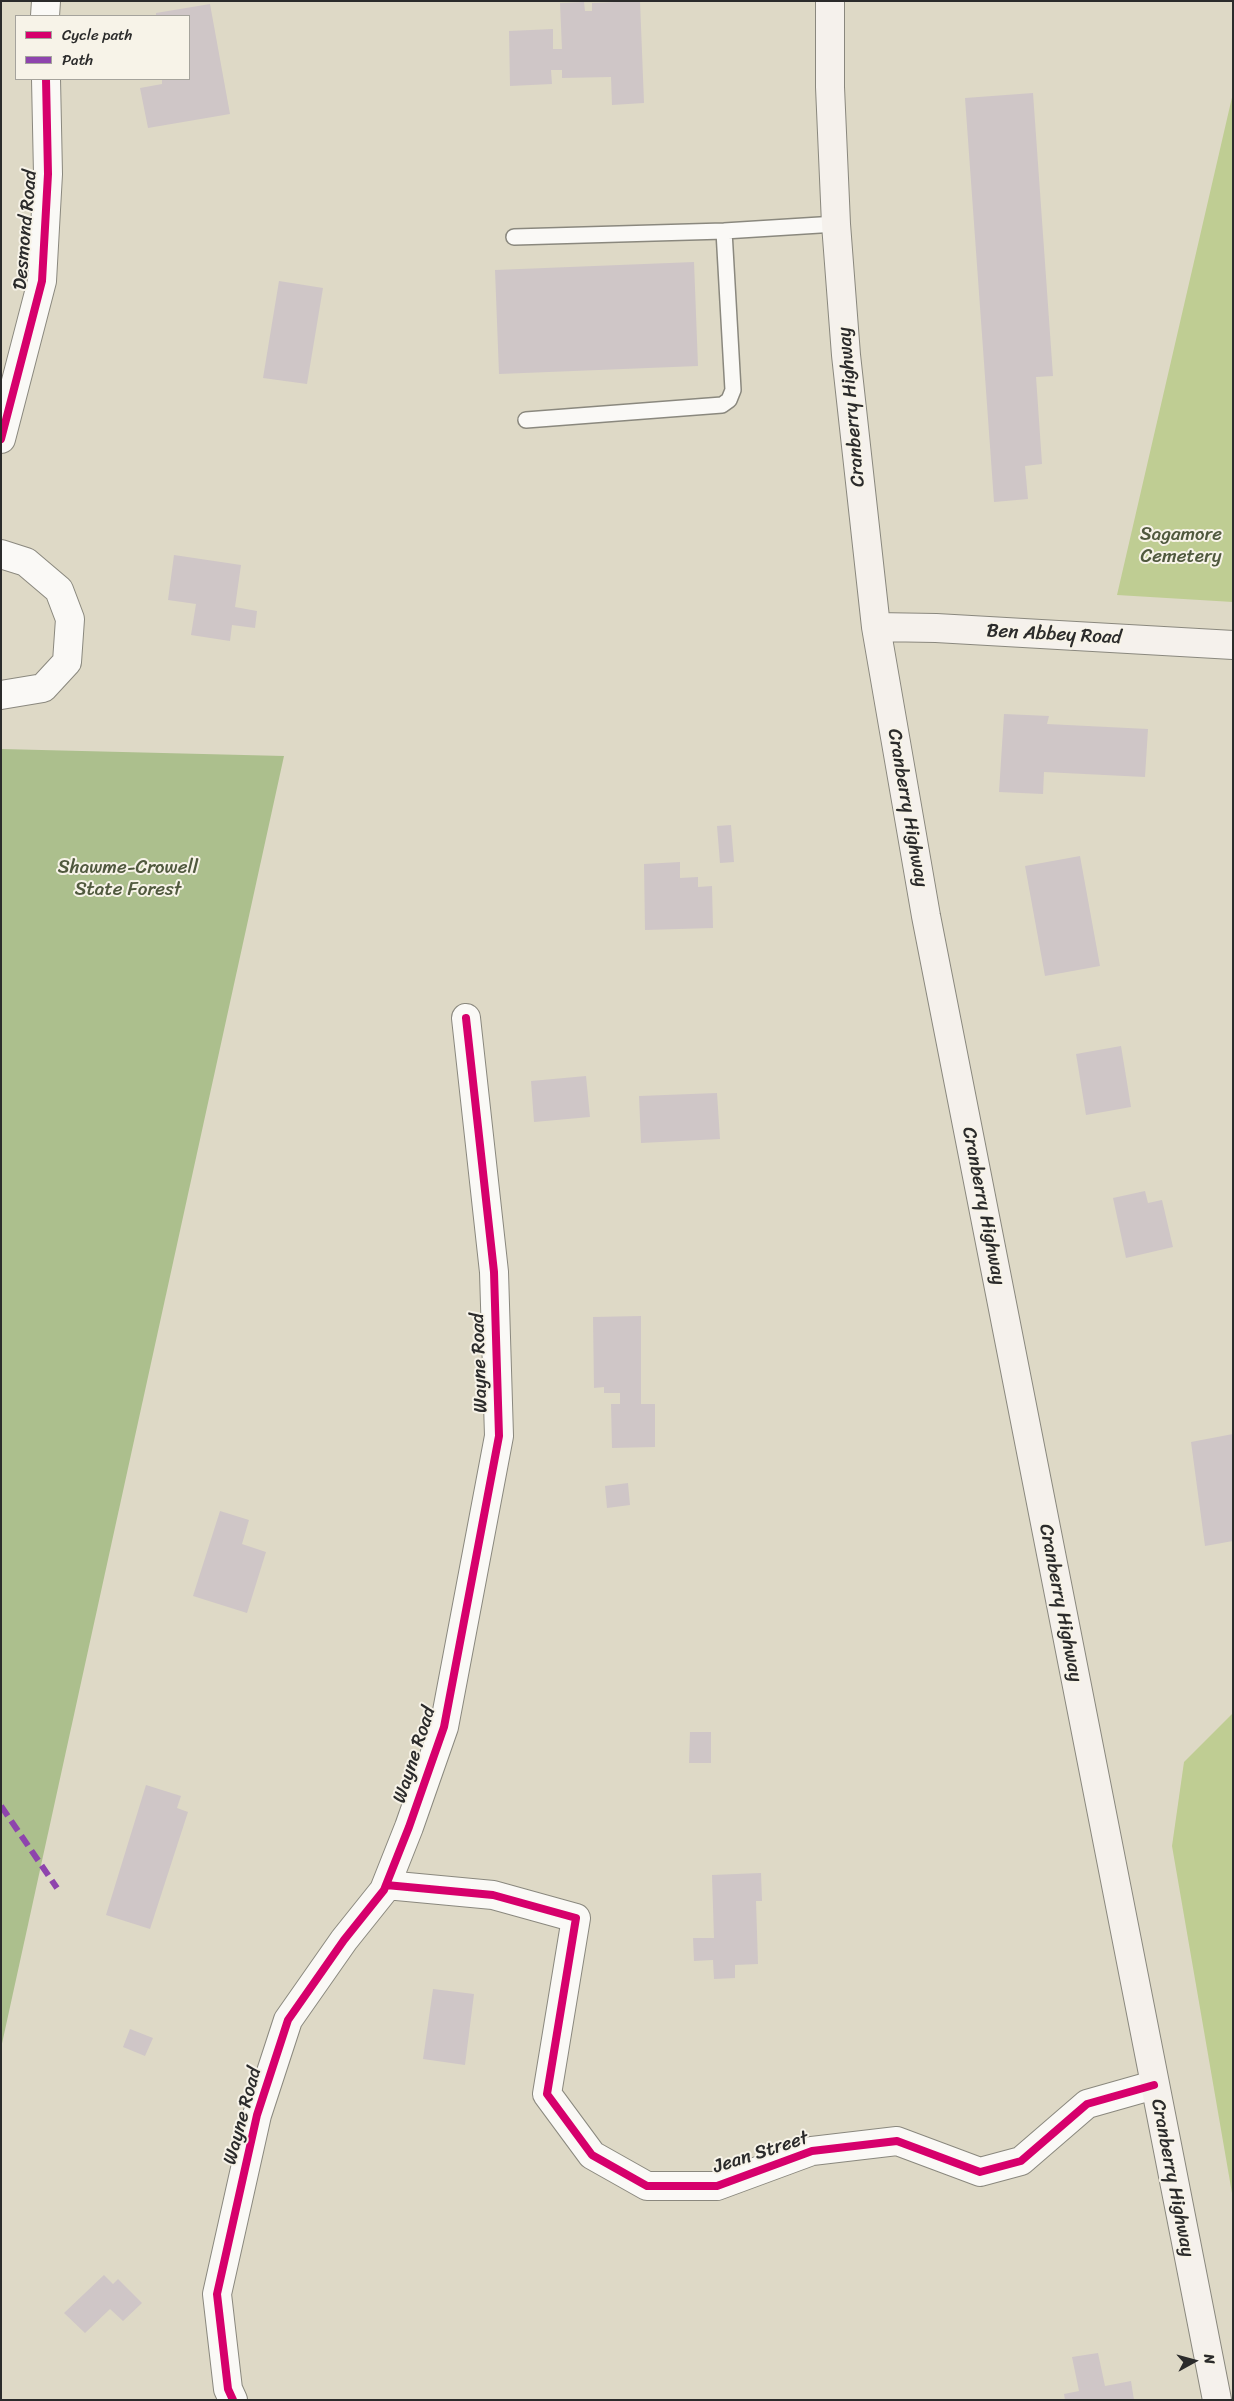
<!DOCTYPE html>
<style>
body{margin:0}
#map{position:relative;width:1234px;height:2401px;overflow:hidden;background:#ded9c6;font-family:Sriracha,sans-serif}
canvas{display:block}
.frame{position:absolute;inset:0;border:2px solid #2b2b2b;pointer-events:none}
.legend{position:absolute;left:15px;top:15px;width:175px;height:65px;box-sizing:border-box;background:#f7f3e8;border:1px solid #a5a39c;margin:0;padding:6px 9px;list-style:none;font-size:15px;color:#2b2b2b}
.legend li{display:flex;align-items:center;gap:10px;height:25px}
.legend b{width:25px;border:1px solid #a5a39c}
.north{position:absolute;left:1169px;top:2336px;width:50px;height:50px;-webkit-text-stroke:4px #f7f3e8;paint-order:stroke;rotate:83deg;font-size:14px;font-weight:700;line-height:20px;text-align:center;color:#2b2b2b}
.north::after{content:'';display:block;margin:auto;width:18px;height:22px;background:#2b2b2b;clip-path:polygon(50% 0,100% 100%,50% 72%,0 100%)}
</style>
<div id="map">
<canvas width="1234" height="2401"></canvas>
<div class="frame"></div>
<ul class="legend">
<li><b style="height:6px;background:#d6006c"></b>Cycle path</li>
<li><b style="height:6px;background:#8e44ad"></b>Path</li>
</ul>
<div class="north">N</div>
</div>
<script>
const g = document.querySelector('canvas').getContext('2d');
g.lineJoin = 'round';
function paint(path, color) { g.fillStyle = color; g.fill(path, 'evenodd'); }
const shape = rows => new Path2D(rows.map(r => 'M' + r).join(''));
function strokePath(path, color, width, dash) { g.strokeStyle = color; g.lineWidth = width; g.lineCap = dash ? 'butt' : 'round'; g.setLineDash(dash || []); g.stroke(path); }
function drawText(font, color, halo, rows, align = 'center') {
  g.font = font + ' Sriracha,sans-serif'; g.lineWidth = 4; g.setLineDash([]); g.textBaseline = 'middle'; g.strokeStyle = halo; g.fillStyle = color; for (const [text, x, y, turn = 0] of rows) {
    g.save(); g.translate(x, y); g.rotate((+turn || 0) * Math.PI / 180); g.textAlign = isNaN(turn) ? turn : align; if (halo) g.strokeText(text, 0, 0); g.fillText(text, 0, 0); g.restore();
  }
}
paint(shape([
 [1233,93,1233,602,1117,595],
 [1233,1713,1233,2199,1172,1846,1184,1762]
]), '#bfcd93');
paint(shape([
 [1,749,284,756,1,2048]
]), '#acbf8d');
paint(shape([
 [640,1,644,103,612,105,611,77,562,78,562,70,551,70,552,84,510,86,509,31,553,29,553,49,562,49,560,3,584,2,585,11,592,11,592,3],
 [210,4,230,114,148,128,140,88,162,84,162,79,189,79,189,16,156,16,156,13],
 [1033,93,1053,376,1036,377,1042,464,1025,466,1028,499,994,502,965,98],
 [694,262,698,366,499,374,495,270],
 [279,281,323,288,307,384,263,378],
 [174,555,241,565,235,607,257,611,255,628,232,625,230,641,191,635,196,604,168,600],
 [1004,714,1049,716,1047,724,1148,729,1145,777,1044,772,1043,794,999,792],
 [731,825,734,862,720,863,717,826],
 [1080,856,1100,966,1045,976,1025,866],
 [680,862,680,878,698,877,698,887,712,886,713,928,645,930,644,864],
 [1121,1046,1131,1107,1086,1115,1076,1054],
 [586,1076,590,1117,534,1122,531,1081],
 [717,1093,720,1139,641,1143,639,1096],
 [1145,1191,1148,1203,1162,1200,1173,1247,1126,1258,1113,1198],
 [641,1316,641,1404,655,1404,655,1447,612,1448,611,1404,620,1404,620,1393,604,1393,604,1387,594,1388,593,1317],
 [1233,1434,1233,1541,1205,1546,1191,1442],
 [628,1483,630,1505,607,1508,605,1486],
 [220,1511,249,1520,242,1544,266,1552,247,1613,193,1596],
 [690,1732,711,1732,711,1763,689,1763],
 [146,1785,181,1796,177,1808,188,1812,150,1929,106,1915],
 [761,1873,762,1901,756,1901,758,1964,735,1965,735,1978,714,1979,713,1960,694,1961,693,1938,714,1938,712,1875],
 [433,1989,474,1994,465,2065,423,2059],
 [130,2029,153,2038,145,2056,123,2047],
 [104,2275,113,2284,118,2279,142,2303,123,2321,110,2309,85,2333,64,2313],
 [1098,2353,1105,2386,1131,2381,1134,2400,1065,2400,1064,2394,1079,2391,1072,2357]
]), '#cfc6c7');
const lane = shape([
 [514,237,724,231,836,224],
 [526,420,722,405,729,400,733,390,724,231]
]);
const street = shape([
 [45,16,46,1],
 [1,439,42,281,48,174,46,79],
 [1,554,26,562,59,590,70,619,67,662,43,688,1,695],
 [386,1885,493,1895,576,1918,547,2094,592,2155,647,2186,717,2186,812,2151,897,2141,980,2172,1021,2161,1087,2104,1154,2085],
 [233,2400,228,2389,217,2294,257,2115,288,2020,344,1940,384,1890,409,1827,444,1727,499,1436,494,1272,466,1018]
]);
const secondary = shape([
 [830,1,830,87,836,224,846,355,876,627,926,916,1217,2400],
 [876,627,936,628,1233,645]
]);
strokePath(lane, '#8a887e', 18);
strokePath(street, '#8a887e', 30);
strokePath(secondary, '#8a887e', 30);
strokePath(lane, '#faf9f6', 15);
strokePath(street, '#faf9f6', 28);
strokePath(secondary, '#f5f1ec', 28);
strokePath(shape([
 [1,1806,57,1888]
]), '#8e44ad', 6, [12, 6]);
strokePath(shape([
 [1,439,42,281,48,174,46,79],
 [386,1885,493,1895,576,1918,547,2094,592,2155,647,2186,717,2186,812,2151,897,2141,980,2172,1021,2161,1087,2104,1154,2085],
 [233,2400,228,2389,217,2294,257,2115,288,2020,344,1940,384,1890,409,1827,444,1727,499,1436,494,1272,466,1018]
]), '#d6006c', 8);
drawText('19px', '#2b2b2b', '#f7f3e8', [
 ["Desmond Road",26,230,-85],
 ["Cranberry Highway",852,407,-95],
 ["Ben Abbey Road",1054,635,3],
 ["Cranberry Highway",907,808,80],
 ["Cranberry Highway",983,1206,79],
 ["Wayne Road",480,1363,-92],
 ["Cranberry Highway",1060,1603,79],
 ["Wayne Road",415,1755,-72],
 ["Wayne Road",243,2116,-75],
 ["Jean Street",761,2153,-18],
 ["Cranberry Highway",1172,2178,79]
]);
drawText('19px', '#50593e', '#f7f3e8', [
 ["Sagamore",1181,535],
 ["Cemetery",1181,557],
 ["Shawme-Crowell",128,868],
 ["State Forest",128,890]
]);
</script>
